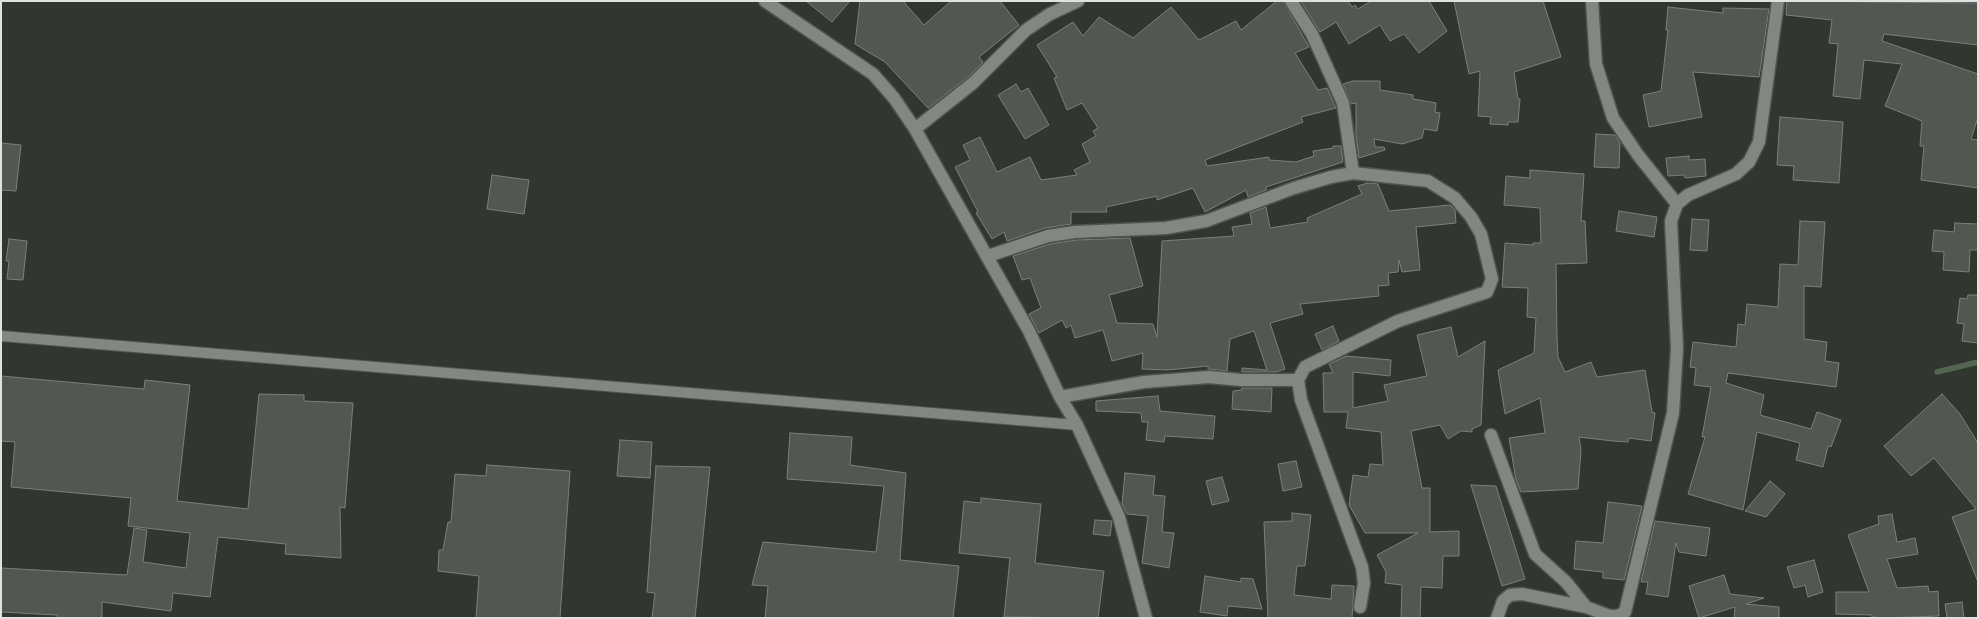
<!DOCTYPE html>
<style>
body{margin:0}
#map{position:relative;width:1979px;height:619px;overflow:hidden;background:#313631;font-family:Lato,sans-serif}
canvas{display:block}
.frame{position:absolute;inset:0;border:2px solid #dfe2de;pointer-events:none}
</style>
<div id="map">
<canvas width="1979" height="619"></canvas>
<div class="frame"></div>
</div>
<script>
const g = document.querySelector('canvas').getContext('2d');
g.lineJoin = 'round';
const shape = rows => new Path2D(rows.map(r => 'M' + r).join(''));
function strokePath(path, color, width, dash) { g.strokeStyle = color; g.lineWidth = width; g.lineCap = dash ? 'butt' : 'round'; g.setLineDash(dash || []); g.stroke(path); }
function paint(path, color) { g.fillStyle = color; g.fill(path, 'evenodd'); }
strokePath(shape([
 [1937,372,1978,362]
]), '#536650', 5.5);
const building = shape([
 [806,1,850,1,832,22,806,1],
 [860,1,903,1,924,25,951,1,1000,1,1019,25,979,57,983,62,968,77,928,108,885,62,855,44,860,1],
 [1277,1,1283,1,1309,47,1295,53,1318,90,1327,88,1336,108,1301,117,1303,122,1205,160,1207,166,1269,157,1269,160,1296,162,1314,156,1313,151,1333,148,1333,146,1341,146,1343,162,1266,187,1266,190,1248,197,1246,190,1205,212,1193,188,1157,200,1157,196,1106,207,1107,212,1071,212,1071,224,1045,228,1007,241,1004,232,992,239,976,213,978,212,955,167,970,160,963,145,980,137,997,172,1030,157,1041,180,1077,175,1074,170,1090,162,1082,144,1096,136,1093,131,1098,128,1082,103,1067,110,1054,78,1057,77,1037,45,1073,22,1083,36,1099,17,1133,38,1171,7,1199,40,1236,21,1241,30,1277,1],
 [1301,1,1348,1,1352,7,1355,5,1358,9,1371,1,1429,1,1447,31,1419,53,1404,34,1390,41,1380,25,1349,44,1336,22,1320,32,1301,1],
 [1454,1,1543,1,1561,57,1514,72,1518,99,1520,99,1518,122,1508,122,1508,125,1490,124,1491,117,1478,116,1480,71,1469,74,1454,1],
 [1787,1,1978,3,1978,45,1884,34,1882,41,1978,74,1978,117,1971,139,1978,140,1978,188,1921,180,1924,146,1920,146,1922,121,1885,106,1902,64,1864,60,1860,99,1833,96,1838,44,1829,43,1832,20,1786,15,1787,1],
 [1668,7,1723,13,1723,8,1769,9,1759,77,1693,72,1702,117,1649,127,1643,95,1661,91,1668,30,1666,30,1668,7],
 [1353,81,1380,81,1380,90,1413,95,1413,99,1436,103,1435,112,1440,113,1437,131,1424,129,1422,138,1402,144,1374,139,1375,147,1384,147,1385,150,1359,158,1356,135,1356,103,1351,104,1343,84,1353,81],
 [1016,84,1021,92,1028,88,1049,125,1025,139,998,95,1016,84],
 [1780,117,1843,122,1839,183,1793,180,1794,166,1777,165,1780,117],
 [1596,134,1615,135,1620,143,1619,168,1594,167,1596,134],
 [1,143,21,145,16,191,1,190,1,143],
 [1689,156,1689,160,1705,159,1706,176,1685,178,1684,175,1668,176,1666,158,1689,156],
 [1530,170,1584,174,1581,221,1585,221,1587,263,1556,264,1557,338,1558,357,1565,372,1591,362,1597,377,1645,370,1652,412,1655,413,1651,441,1629,438,1628,442,1613,441,1579,437,1581,450,1578,489,1521,492,1516,480,1509,438,1545,433,1540,398,1505,414,1498,370,1534,353,1536,318,1527,317,1528,288,1502,287,1505,243,1533,245,1533,243,1541,243,1540,208,1504,205,1506,176,1530,178,1530,170],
 [492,175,529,180,524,214,487,209,492,175],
 [1367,183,1378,184,1389,211,1450,205,1455,210,1456,223,1416,227,1420,270,1402,272,1399,260,1398,272,1388,273,1389,285,1378,286,1379,296,1300,304,1303,314,1270,323,1285,369,1276,372,1242,372,1242,368,1267,370,1254,331,1230,339,1227,371,1208,369,1208,366,1168,370,1142,369,1143,353,1112,361,1103,330,1075,338,1071,325,1066,328,1062,320,1039,333,1029,314,1041,308,1030,278,1022,280,1013,256,1050,244,1076,240,1130,238,1143,286,1109,295,1117,323,1153,324,1157,337,1162,241,1234,236,1232,227,1252,224,1250,213,1266,207,1270,228,1308,222,1307,218,1362,194,1358,186,1367,183],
 [1619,211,1657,217,1654,237,1616,231,1619,211],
 [1692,219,1709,220,1707,251,1690,250,1692,219],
 [1800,221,1825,222,1821,287,1804,286,1804,339,1827,342,1825,361,1839,363,1836,387,1728,373,1726,383,1764,395,1760,415,1811,429,1817,412,1841,420,1831,447,1828,446,1823,467,1796,460,1800,443,1757,432,1743,510,1688,494,1705,437,1702,437,1711,387,1694,385,1696,368,1690,367,1693,342,1736,347,1738,324,1745,325,1747,304,1778,307,1780,264,1798,265,1800,221],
 [1955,223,1978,224,1978,250,1970,250,1969,272,1943,270,1944,252,1932,251,1934,230,1954,232,1955,223],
 [9,239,27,241,23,280,7,279,9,261,6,261,9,239],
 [1968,295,1978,295,1978,343,1962,341,1964,324,1957,323,1960,298,1967,299,1968,295],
 [1333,326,1339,341,1322,350,1315,334,1333,326],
 [1451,327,1458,357,1485,341,1481,425,1472,429,1472,432,1461,431,1448,439,1440,425,1411,431,1422,488,1430,488,1430,532,1459,531,1459,556,1443,556,1442,588,1421,587,1420,618,1401,618,1402,585,1385,583,1386,572,1377,555,1418,533,1365,533,1349,505,1353,475,1368,477,1370,464,1383,465,1381,432,1346,428,1348,412,1324,412,1323,373,1333,373,1329,364,1346,356,1391,360,1390,376,1353,372,1353,408,1388,401,1384,385,1427,376,1417,335,1451,327],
 [1,376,144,389,145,380,190,385,177,501,248,509,259,394,304,395,304,401,353,403,345,508,340,507,341,558,285,554,286,544,218,537,210,597,173,593,171,611,102,602,102,618,57,618,57,615,1,612,1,568,127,575,134,528,147,530,143,562,186,568,190,533,128,526,131,498,11,487,15,442,1,441,1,376],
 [1242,388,1272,388,1271,412,1232,409,1233,391,1242,390,1242,388],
 [1942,394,1960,414,1978,443,1978,582,1952,517,1976,509,1934,458,1911,476,1884,446,1942,394],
 [1158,396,1160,411,1215,416,1213,439,1165,436,1164,442,1146,440,1148,422,1142,422,1141,413,1096,411,1096,401,1158,396],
 [790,433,852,437,850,465,906,473,900,560,959,566,953,618,765,618,768,586,752,585,763,542,876,552,884,486,787,479,790,433],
 [620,440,652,442,650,478,617,476,620,440],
 [1296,461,1302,487,1283,491,1278,464,1296,461],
 [487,465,570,471,560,618,476,618,479,576,438,571,439,550,443,550,448,522,451,522,455,474,486,476,487,465],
 [656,466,710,467,695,618,652,618,655,593,647,592,656,466],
 [1125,473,1155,476,1153,495,1165,496,1162,532,1174,533,1169,568,1142,563,1148,516,1127,514,1122,504,1125,473],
 [1222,477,1229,501,1212,505,1206,481,1222,477],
 [1770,481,1785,494,1766,517,1745,511,1770,481],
 [1471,485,1496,486,1525,579,1502,586,1471,485],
 [981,498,1041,504,1035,563,1104,571,1098,618,1004,617,1010,558,959,553,964,501,981,503,981,498],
 [1608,502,1642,506,1624,580,1603,578,1603,572,1574,569,1576,541,1603,543,1608,502],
 [1292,513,1311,515,1305,566,1297,566,1294,595,1331,599,1332,585,1354,586,1352,618,1268,618,1264,522,1292,521,1292,513],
 [1892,514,1897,542,1915,538,1918,554,1887,559,1897,588,1928,586,1929,592,1938,591,1939,616,1885,618,1872,617,1872,615,1836,614,1836,592,1869,592,1848,535,1879,524,1878,516,1892,514],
 [1095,520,1112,521,1110,536,1093,534,1095,520],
 [1655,521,1710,528,1706,556,1679,552,1676,543,1668,597,1646,594,1648,582,1641,582,1655,521],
 [1814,560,1823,592,1808,597,1805,585,1794,588,1787,567,1814,560],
 [1724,575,1730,594,1764,598,1746,604,1779,607,1779,618,1734,618,1735,607,1699,618,1689,586,1724,575],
 [1205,576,1241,582,1241,578,1253,579,1262,609,1228,606,1227,616,1200,612,1205,576],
 [1962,602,1964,618,1947,618,1945,604,1962,602]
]);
paint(building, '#525751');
strokePath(building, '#7a807a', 1);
const service = shape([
 [1,336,1077,425]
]);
const minor = shape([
 [765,1,873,74,894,98,915,129,1029,331,1060,397,1077,425,1119,517,1146,618],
 [1291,1,1312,34,1343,103,1353,173],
 [1592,1,1596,64,1613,118,1638,155,1677,204],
 [915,129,973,83,1026,30,1050,14,1078,1],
 [988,256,1048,236,1075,232,1166,228,1206,221,1294,188,1331,177,1353,173,1428,181,1455,198,1471,217,1481,234,1492,279,1487,292,1398,321,1305,367,1298,380,1301,400,1362,567,1364,583,1360,607],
 [1060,397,1144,382,1209,377,1241,380,1298,380],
 [1491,435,1535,554,1566,582,1586,607],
 [1497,618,1503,601,1510,595,1522,594,1586,607,1610,616,1618,616,1625,612,1673,413,1677,348,1671,221,1677,204,1688,195,1736,174,1749,162,1759,142,1778,1]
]);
strokePath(service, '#505450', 12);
strokePath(minor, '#505450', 15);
strokePath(service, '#828781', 10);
strokePath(minor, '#828781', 12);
</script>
